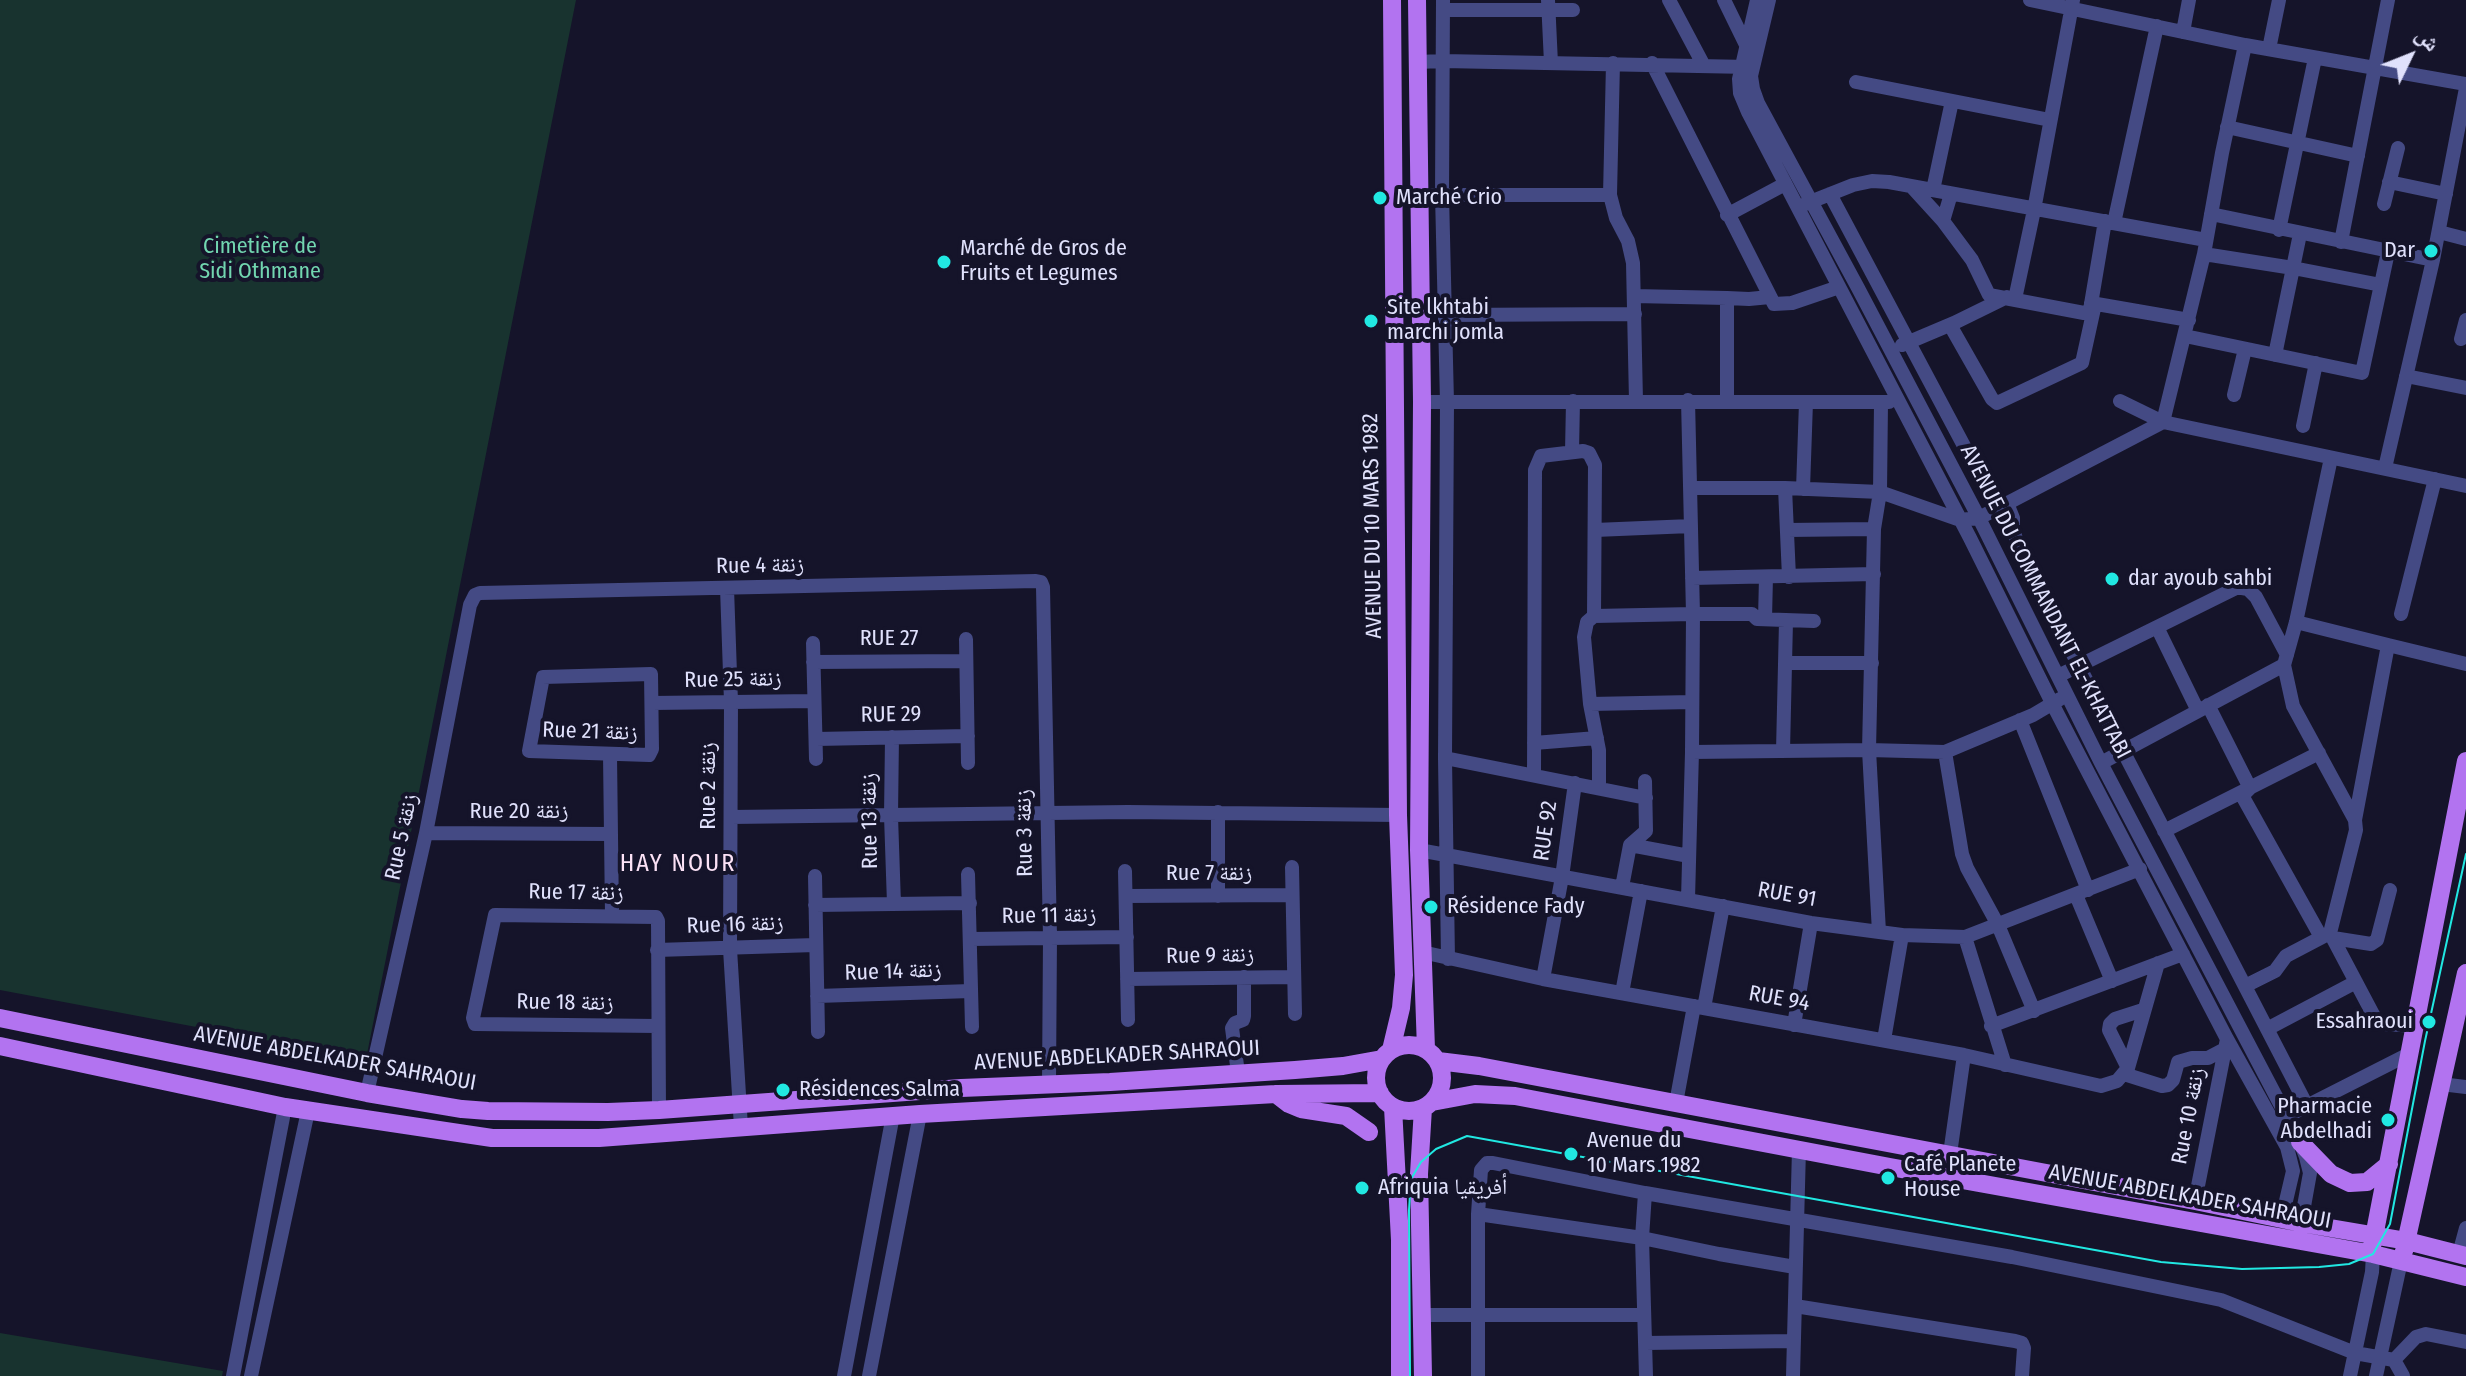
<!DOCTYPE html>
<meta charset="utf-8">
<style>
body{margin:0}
#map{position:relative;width:2466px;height:1376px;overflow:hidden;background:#15142a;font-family:"Fira Sans Condensed","Noto Naskh Arabic",sans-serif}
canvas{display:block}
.north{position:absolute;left:2370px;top:16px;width:80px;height:80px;-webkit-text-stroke:6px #15142a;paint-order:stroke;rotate:47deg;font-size:22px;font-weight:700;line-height:32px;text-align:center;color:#e0e1fc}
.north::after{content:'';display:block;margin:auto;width:28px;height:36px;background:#e0e1fc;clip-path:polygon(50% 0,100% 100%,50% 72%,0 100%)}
</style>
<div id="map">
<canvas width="2466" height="1376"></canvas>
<div class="north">ش</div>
</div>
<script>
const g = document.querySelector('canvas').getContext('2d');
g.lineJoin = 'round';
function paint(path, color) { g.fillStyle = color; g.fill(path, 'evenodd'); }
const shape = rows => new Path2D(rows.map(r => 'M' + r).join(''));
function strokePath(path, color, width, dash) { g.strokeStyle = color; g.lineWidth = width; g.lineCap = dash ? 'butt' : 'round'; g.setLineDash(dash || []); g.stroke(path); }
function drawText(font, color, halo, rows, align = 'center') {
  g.font = font + ' "Fira Sans Condensed","Noto Naskh Arabic",sans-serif'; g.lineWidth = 8; g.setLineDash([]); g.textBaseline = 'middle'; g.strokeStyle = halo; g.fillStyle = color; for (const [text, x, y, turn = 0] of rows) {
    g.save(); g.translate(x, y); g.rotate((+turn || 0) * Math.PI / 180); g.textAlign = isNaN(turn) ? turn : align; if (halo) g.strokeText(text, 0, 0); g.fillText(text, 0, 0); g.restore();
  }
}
paint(shape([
 [0,0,576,0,366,1059,0,990],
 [0,1333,223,1371,222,1376,0,1376]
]), '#18332f');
strokePath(shape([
 [1443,0,1442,195,1447,402,1445,758,1448,959],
 [1548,0,1551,63],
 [1669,0,1703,64],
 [1724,0,1746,45],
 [1757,0,1739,79,1740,93,1748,112,1970,538,2053,705,2227,1039,2287,1147,2293,1171,2282,1218],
 [1769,0,1751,76,1753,89,1758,103,1858,288,1979,518,2101,763,2300,1142,2306,1157,2310,1173,2301,1223],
 [2030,0,2245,45,2466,84],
 [1443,10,1573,10],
 [2183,32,2189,0],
 [2269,49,2279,0],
 [1418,62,1443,61,1749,67],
 [1613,63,1610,195,1616,218,1628,241,1633,263,1636,401],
 [1652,63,1774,304,1792,303,1839,287],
 [1856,82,2050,120],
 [2227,127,2358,156],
 [2389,182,2446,194],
 [1912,187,1943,221],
 [1933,190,1952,101],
 [1830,194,1997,508],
 [1951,194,1943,221,1972,260,1989,295,2084,313,2090,310,2105,221],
 [1419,195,1610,195],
 [1805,204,1853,185,1872,181,1889,182,2206,240],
 [2384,204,2398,148],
 [2211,214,2433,260],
 [1727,215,1785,184],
 [2114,223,2157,26],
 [2279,230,2315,58],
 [2439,232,2466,239],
 [2341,242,2388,0],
 [2204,254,2293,268,2381,285],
 [1634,296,1727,298],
 [2015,299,2034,210,2073,0],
 [2091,303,2189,320],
 [1445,315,1635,314],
 [1950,325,1992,399,1997,403,2082,363,2095,304],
 [2185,336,2362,373,2388,252],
 [2461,339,2466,320],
 [1902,345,1954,323,2007,297],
 [2275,355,2300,234],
 [2406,376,2466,388],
 [2234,395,2245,349],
 [1688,400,1693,614,1692,752,1688,899],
 [1727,401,1727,298,1749,299,1770,297],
 [2120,401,2163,422,2466,486],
 [1422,402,1889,402],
 [2303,426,2316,363],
 [1572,452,1573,401],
 [2331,458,2296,622,2284,665,2293,706,2355,820,2356,830,2330,933,2376,1020,2384,1024,2416,1026],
 [2385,468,2433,260,2466,88],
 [1691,488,1785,488],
 [1803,489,1806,402],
 [2007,503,2013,518,2013,529,2020,552,2307,1106],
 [1595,530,1691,526],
 [1787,530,1874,529],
 [1789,577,1785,488,1880,492,1960,520,1979,518,2163,422,2204,254,2222,153,2245,45],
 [1692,578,1874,574],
 [727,588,731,702,730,949,741,1127],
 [2401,614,2435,479],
 [1765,619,1766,577],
 [2296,622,2388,645,2355,820],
 [2157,627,2198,711],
 [966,639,968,763],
 [813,643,816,759],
 [2388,645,2466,664],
 [813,662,966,661],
 [1785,663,1872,663],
 [651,674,652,749,649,755,529,751,543,677,651,674],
 [2058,676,2236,588,2242,588,2248,589,2256,597,2287,655],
 [652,703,814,701],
 [1590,704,1692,702],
 [2208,705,2250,788,2244,794,2244,799,2321,937],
 [2020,720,2088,890],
 [892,737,891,816,894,904],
 [816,739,968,736],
 [1534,743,1597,738],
 [1783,751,1786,621],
 [1692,752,1869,750,1945,752,2033,715,2060,699],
 [1945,752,1962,854,1967,868,1998,925,2034,1011],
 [610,755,612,916],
 [1445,758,1646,798],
 [2101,763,2284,665],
 [1534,775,1535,470,1541,456,1583,451,1589,453,1595,465,1594,616],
 [1599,788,1599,750,1590,704,1584,637,1587,622,1594,616,1693,614,1752,614,1757,619,1814,621],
 [1218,812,1218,896],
 [731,817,1128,812,1398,815],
 [2164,831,2319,753],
 [426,833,611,834],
 [1630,845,1689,856],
 [1419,850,1811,923,1902,935,1965,937,2140,869],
 [1292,867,1295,1014],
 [1125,871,1128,1020],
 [968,874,972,1027],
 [815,876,818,1032],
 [1622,887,1630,845,1646,831,1645,781],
 [2076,895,2112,981],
 [1126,896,1292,895],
 [815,905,970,903],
 [1879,932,1869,750,1874,529,1880,492,1881,403],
 [1965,937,2005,1065],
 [2333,938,2371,944,2377,940,2390,890],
 [971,939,1127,937],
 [657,950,815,945],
 [1422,952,1543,979,1964,1055,2101,1086,2117,1081,2128,1068,2158,963],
 [1127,979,1294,977],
 [1543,979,1562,877,1575,783],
 [2245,986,2275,971,2286,956,2326,935],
 [1622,993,1641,891],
 [817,996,971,991],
 [1704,1008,1723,906],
 [1794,1025,1811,923],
 [657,1026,475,1024,473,1018,495,915,656,917,658,921,659,1110],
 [1991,1026,2183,954],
 [2267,1029,2356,982],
 [1884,1040,1902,935],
 [2128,1068,2109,1030,2110,1024,2115,1019,2143,1010],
 [1238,1073,1232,1028,1235,1023,1243,1020,1244,1016,1244,977],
 [2124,1074,2162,1086,2168,1085,2173,1080,2178,1062,2192,1058,2208,1058,2225,1049],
 [2441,1084,2466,1087],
 [367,1093,426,833,470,605,475,595,480,593,1036,581,1041,582,1043,587,1050,937,1049,1084],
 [1676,1103,1694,1006],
 [2285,1117,2411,1053],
 [1950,1154,1964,1055],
 [1645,1193,1642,1238,1646,1376],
 [2195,1201,2227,1039],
 [1478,1214,1642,1238,1719,1254,1795,1267],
 [2459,1254,2466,1228],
 [1795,1306,2015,1341,2022,1343,2024,1348,2022,1376],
 [1423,1315,1644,1315],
 [1645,1343,1794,1341],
 [2394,1360,2416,1337,2426,1334,2466,1342],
 [233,1376,285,1107],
 [251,1376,308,1111],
 [844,1376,893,1115],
 [869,1376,920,1114],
 [1478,1376,1478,1214,1481,1170,1487,1163,1493,1163,1645,1193,2012,1257,2221,1300,2355,1353,2394,1360,2403,1376],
 [1793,1376,1799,1149],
 [2350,1376,2372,1272,2373,1254],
 [2376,1376,2401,1261]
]), '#444a84', 14);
strokePath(shape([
 [1417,0,1422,402,1419,850,1426,1049],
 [0,1018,367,1093,462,1109,488,1111,608,1112,659,1110,961,1088,1110,1082,1295,1070,1343,1066,1382,1059],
 '1376 1078a33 33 0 1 1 66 0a33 33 0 1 1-66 0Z',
 [0,1046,285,1107,492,1138,599,1138,920,1114,1276,1094,1380,1093],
 [1391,1050,1401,1008,1404,975,1398,815,1392,0],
 [1438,1061,1479,1066,2195,1201,2301,1223,2407,1241,2466,1256],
 [1276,1094,1289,1104,1301,1109,1346,1116,1369,1132],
 [1432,1102,1475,1094,1515,1096,1890,1167,2373,1254,2466,1277],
 [1393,1107,1400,1240,1400,1376],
 [1423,1108,1419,1174,1423,1376],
 [2300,1142,2331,1174,2350,1183,2367,1182,2389,1164],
 [2372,1247,2466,761],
 [2404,1251,2466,973]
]), '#b273f0', 18);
strokePath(shape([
 [1410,1376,1409,1210,1411,1179,1421,1162,1436,1149,1467,1136,2161,1262,2242,1269,2319,1267,2349,1264,2373,1254,2390,1224,2425,1041,2466,854]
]), '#21e8e2', 2);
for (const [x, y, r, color] of [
 [1380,198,8,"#21e8e2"],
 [2431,251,8,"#21e8e2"],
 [944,262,8,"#21e8e2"],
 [1371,321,8,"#21e8e2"],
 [2112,579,8,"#21e8e2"],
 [1431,907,8,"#21e8e2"],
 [2429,1022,8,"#21e8e2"],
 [783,1090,8,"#21e8e2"],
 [2388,1120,8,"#21e8e2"],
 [1571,1154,8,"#21e8e2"],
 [1888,1178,8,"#21e8e2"],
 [1362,1188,8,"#21e8e2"]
]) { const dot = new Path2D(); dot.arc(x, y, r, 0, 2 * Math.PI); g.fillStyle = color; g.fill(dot); strokePath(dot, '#15142a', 3); }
drawText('22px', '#e0e1fc', '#15142a', [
 ["Marché Crio",1396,198],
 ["Marché de Gros de",960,249],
 ["Fruits et Legumes",960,274],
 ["Dar",2415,251,"right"],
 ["Site lkhtabi",1387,308],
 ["marchi jomla",1387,333],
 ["dar ayoub sahbi",2128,579],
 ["Résidence Fady",1447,907],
 ["Essahraoui",2413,1022,"right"],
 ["Résidences Salma",799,1090],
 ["Pharmacie",2372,1107,"right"],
 ["Abdelhadi",2372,1132,"right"],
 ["Avenue du",1587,1141],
 ["10 Mars 1982",1587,1166],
 ["Café Planete",1904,1165],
 ["House",1904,1190],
 ["Afriquia أفريقيا",1378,1188]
], 'left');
drawText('22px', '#72d6b0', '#15142a', [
 ["Cimetière de",260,247],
 ["Sidi Othmane",260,272]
]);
drawText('22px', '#e0e1fc', '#15142a', [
 ["AVENUE DU 10 MARS 1982",1373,526,-91],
 ["Rue 4 زنقة",760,566,-1],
 ["AVENUE DU COMMANDANT EL-KHATTABI",2045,602,63],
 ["RUE 27",889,639],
 ["Rue 25 زنقة",733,680,-1],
 ["RUE 29",891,715,-1],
 ["Rue 21 زنقة",590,732,2],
 ["Rue 2 زنقة",709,786,-90],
 ["Rue 20 زنقة",519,812],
 ["Rue 13 زنقة",870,821,-91],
 ["RUE 92",1546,831,-82],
 ["Rue 3 زنقة",1025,833,-91],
 ["Rue 5 زنقة",402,837,-78],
 ["Rue 7 زنقة",1209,874],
 ["Rue 17 زنقة",576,893,1],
 ["RUE 91",1787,895,10],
 ["Rue 11 زنقة",1049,916,-1],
 ["Rue 16 زنقة",735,925,-2],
 ["Rue 9 زنقة",1210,956,-1],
 ["Rue 14 زنقة",893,972,-2],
 ["RUE 94",1779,999,10],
 ["Rue 18 زنقة",565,1003,1],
 ["AVENUE ABDELKADER SAHRAOUI",1117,1056,-3],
 ["AVENUE ABDELKADER SAHRAOUI",335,1059,10],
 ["Rue 10 زنقة",2189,1116,-79],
 ["AVENUE ABDELKADER SAHRAOUI",2190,1197,10]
]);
g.letterSpacing = '2px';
drawText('24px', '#fce2f6', '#15142a', [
 ["HAY NOUR",678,864]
]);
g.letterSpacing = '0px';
</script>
